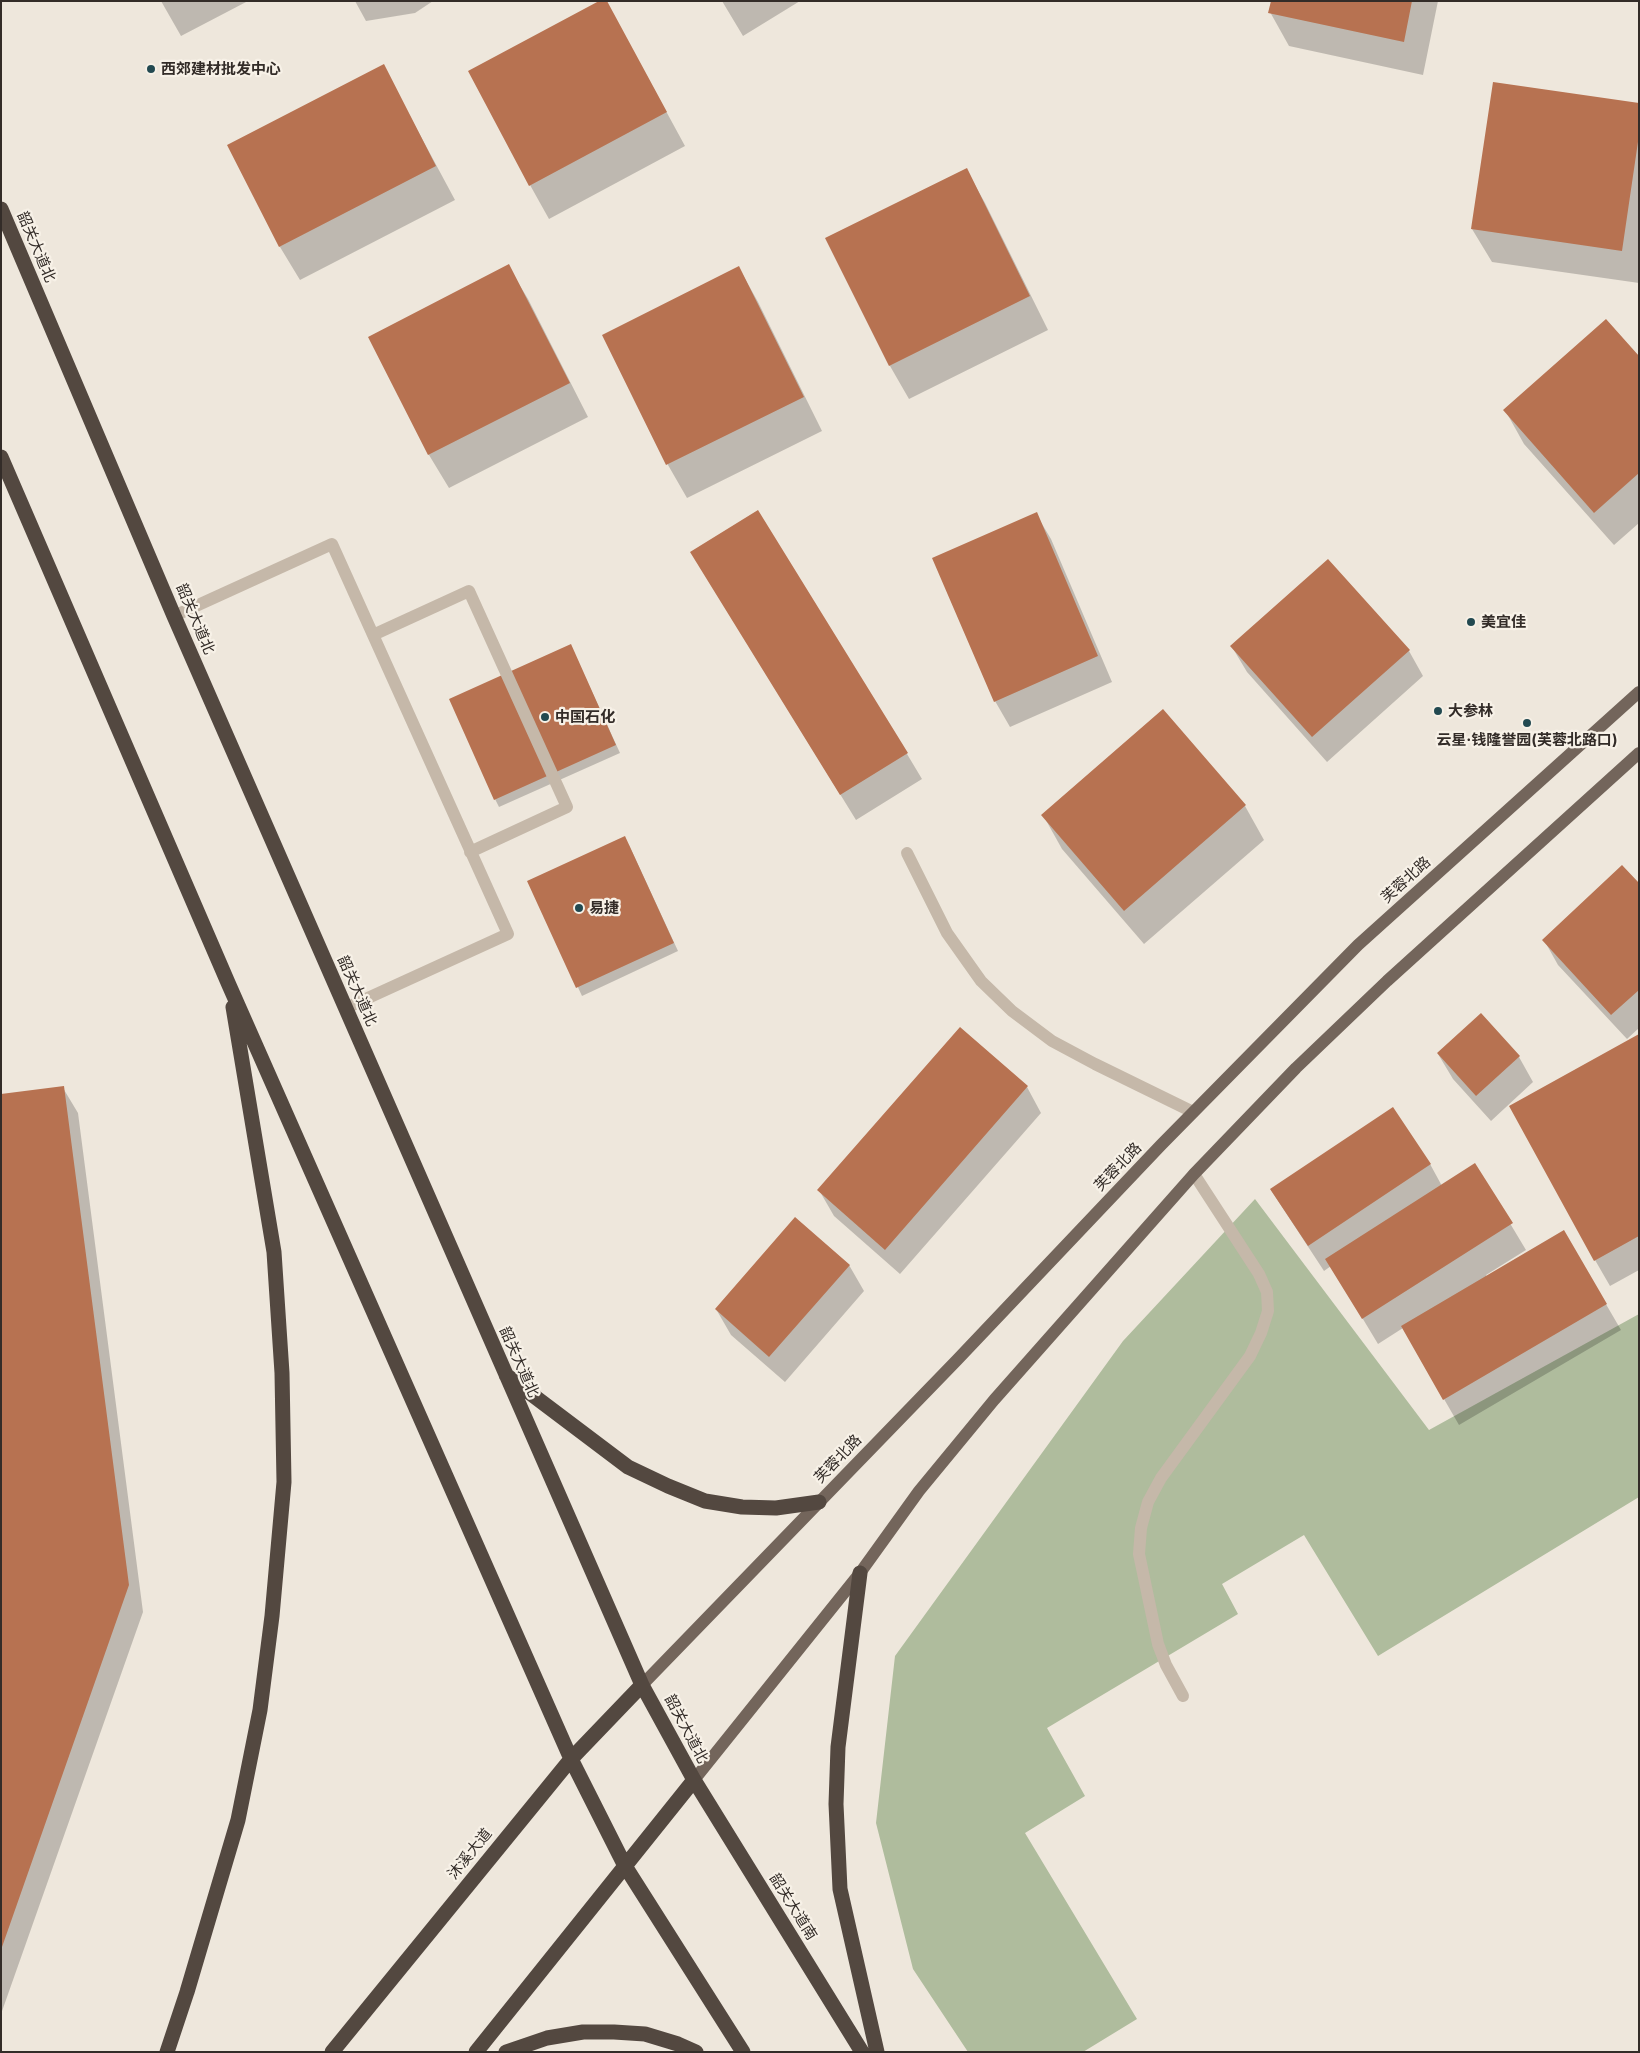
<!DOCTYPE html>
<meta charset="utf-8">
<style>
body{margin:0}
#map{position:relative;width:1640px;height:2053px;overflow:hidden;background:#eee7dc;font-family:Inter,sans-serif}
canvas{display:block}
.frame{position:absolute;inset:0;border:2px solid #332c28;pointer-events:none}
</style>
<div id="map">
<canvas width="1640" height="2053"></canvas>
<div class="frame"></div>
</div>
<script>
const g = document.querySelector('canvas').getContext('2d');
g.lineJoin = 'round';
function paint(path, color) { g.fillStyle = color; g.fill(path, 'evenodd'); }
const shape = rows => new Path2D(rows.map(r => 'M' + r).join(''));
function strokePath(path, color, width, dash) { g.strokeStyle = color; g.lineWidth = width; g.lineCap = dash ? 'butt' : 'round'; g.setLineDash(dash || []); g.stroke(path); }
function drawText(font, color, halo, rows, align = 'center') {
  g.font = font + ' Inter,"Noto Sans SC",sans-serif'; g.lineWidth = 4.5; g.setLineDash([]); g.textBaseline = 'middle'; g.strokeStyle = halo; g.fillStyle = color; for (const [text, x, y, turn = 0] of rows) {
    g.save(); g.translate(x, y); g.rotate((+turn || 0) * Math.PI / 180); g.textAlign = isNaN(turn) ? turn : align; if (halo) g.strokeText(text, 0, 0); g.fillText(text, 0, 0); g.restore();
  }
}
paint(shape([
 [1255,1199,1429,1430,1639,1314,1639,1497,1378,1656,1304,1535,1222,1584,1238,1614,1047,1728,1085,1796,1025,1833,1137,2019,1083,2052,968,2052,913,1969,876,1823,895,1656,1123,1341]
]), '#afbc9d');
paint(shape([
 [161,1,248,1,181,36],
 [355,1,433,1,415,13,366,21],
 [606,1,685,146,549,219,530,185],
 [722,1,800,1,743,36],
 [1272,1,1438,1,1423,75,1289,46,1270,12],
 [383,66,455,200,300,280,280,247,229,146],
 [1639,104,1639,283,1492,262,1472,229],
 [966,169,985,203,1048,330,909,399,890,366,827,239],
 [508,266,528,299,588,417,449,488,429,455,369,337],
 [739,268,758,302,822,431,687,498,668,465,604,335],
 [1639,358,1639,523,1614,545,1524,444,1505,410],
 [1036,514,1051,539,1112,682,1010,727,995,701],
 [707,578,907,754,922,779,856,820],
 [571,646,620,753,499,807,495,799],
 [1232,647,1409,651,1423,676,1327,762,1247,672],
 [1163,711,1245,806,1264,840,1144,944,1062,849,1043,815],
 [629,845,678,951,582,996,529,882],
 [1639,885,1639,1028,1627,1039,1558,965,1544,940],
 [1639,1036,1639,1270,1610,1286,1595,1260],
 [1438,1054,1519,1057,1533,1082,1491,1121,1453,1079],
 [1027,1087,1041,1113,900,1274,834,1216,819,1190],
 [63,1088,78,1113,143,1612,1,2014,1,1096],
 [1430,1164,1442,1186,1475,1165,1526,1250,1486,1275,1487,1277,1564,1232,1621,1330,1459,1425,1403,1328,1378,1344,1331,1266,1324,1271,1271,1190],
 [849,1265,864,1291,785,1382,731,1335,716,1309]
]), '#0003');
paint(shape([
 [599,1,607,1,667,112,529,186,468,71],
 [1271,1,1412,1,1404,42,1268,13],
 [384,64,436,166,279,247,227,145],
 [1493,82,1639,103,1639,135,1622,251,1471,229],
 [967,168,1030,296,889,366,825,238],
 [509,264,570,383,428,455,368,337],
 [739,266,804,397,666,465,602,335],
 [1606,319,1639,356,1639,473,1594,513,1503,410],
 [758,510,908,753,840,795,690,552],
 [1037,512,1098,656,994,702,932,558],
 [1328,559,1410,650,1312,737,1230,646],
 [571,644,616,745,494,800,449,699],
 [1163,709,1246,805,1124,911,1041,815],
 [625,836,674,943,576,988,527,881],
 [1622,865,1639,883,1639,990,1611,1015,1542,940],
 [1481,1013,1520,1056,1476,1096,1437,1053],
 [960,1027,1028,1086,885,1250,817,1190],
 [1639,1034,1639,1236,1594,1261,1509,1106],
 [64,1086,129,1585,2,1947,1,1094],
 [1393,1107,1431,1164,1308,1246,1270,1189],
 [1475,1163,1513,1223,1362,1319,1325,1259],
 [795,1217,850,1265,769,1357,715,1309],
 [1564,1230,1607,1304,1443,1400,1401,1326]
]), '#b77251');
strokePath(shape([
 [174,616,332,544,508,934,346,1008],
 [373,635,469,591,567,807,470,852],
 [907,853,947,933,981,981,1012,1011,1052,1041,1095,1064,1193,1112],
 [1183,1696,1166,1665,1158,1644,1139,1554,1141,1528,1148,1502,1161,1478,1250,1356,1261,1333,1268,1311,1267,1292,1259,1274,1194,1174]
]), '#c5b8a9', 12);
strokePath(shape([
 [642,1685,957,1360,1161,1145,1358,945,1639,692],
 [694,1780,860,1573,919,1491,994,1400,1194,1174,1296,1068,1387,981,1639,753]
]), '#73655b', 12);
strokePath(shape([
 [1,209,174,616,642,1685,694,1780,862,2052],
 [1,457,229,985,571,1759,625,1866,743,2052],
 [506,1375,628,1467,668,1486,705,1501,742,1507,776,1508,819,1502],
 [860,1573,838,1747,836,1804,840,1889,877,2052],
 [167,2052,187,1992,238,1820,260,1710,272,1616,284,1482,282,1373,274,1252,233,1007],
 [332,2052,571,1759,642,1685],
 [476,2052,694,1780],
 [506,2052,547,2038,583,2032,614,2032,645,2034,678,2044,696,2052]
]), '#534840', 15);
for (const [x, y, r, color] of [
 [151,69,5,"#224950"],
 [1471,622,5,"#224950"],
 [1438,711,5,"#224950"],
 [545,717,5,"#224950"],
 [1527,723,5,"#224950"],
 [579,908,5,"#224950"]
]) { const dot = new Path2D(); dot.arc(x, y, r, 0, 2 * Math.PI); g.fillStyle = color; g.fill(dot); strokePath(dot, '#f7f1e7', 2); }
drawText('bold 15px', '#332c28', '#f7f1e7', [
 ["西郊建材批发中心",161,69],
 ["美宜佳",1481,622],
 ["大参林",1448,711],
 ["中国石化",555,717],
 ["云星·钱隆誉园(芙蓉北路口)",1527,740,"center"],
 ["易捷",589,908]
], 'left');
drawText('15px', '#332c28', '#f7f1e7', [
 ["韶关大道北",36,247,67],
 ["韶关大道北",195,619,67],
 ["芙蓉北路",1406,880,-42],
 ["韶关大道北",357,991,66],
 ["芙蓉北路",1118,1167,-46],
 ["韶关大道北",519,1362,66],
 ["芙蓉北路",838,1459,-46],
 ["韶关大道北",686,1729,62],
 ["沐溪大道",470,1854,-51],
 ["韶关大道南",793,1907,58]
]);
</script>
